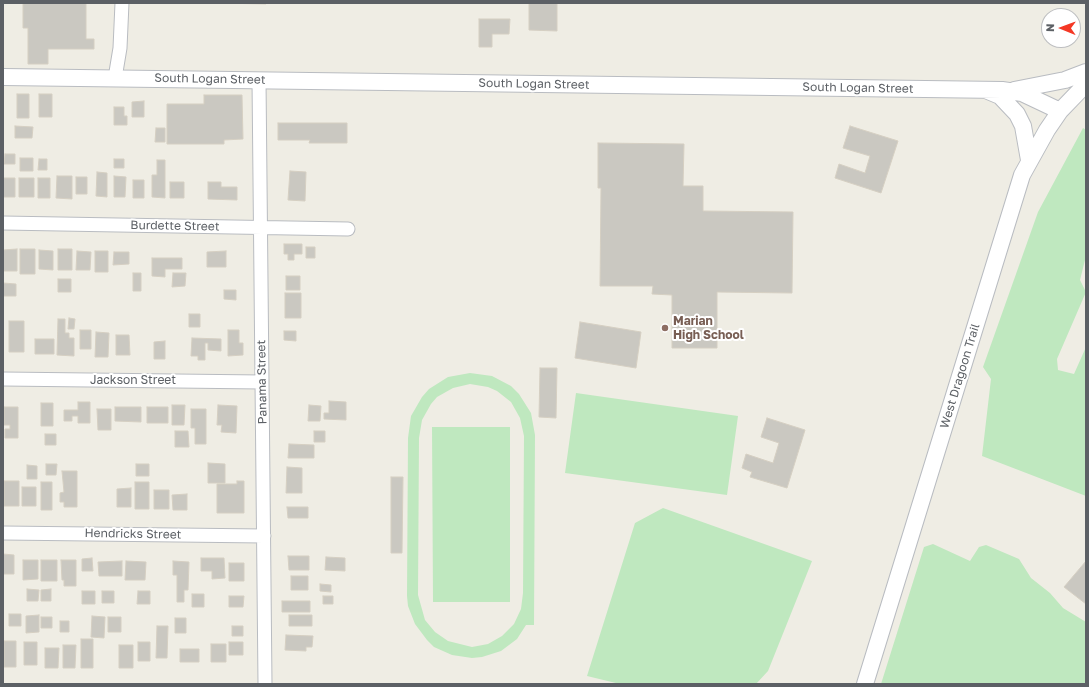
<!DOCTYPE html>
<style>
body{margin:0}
#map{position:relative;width:1089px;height:687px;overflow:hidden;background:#efede4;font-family:"Golos Text",sans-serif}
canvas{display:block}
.frame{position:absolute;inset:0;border:4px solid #5c6065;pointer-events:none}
.north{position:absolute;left:1041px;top:8px;width:40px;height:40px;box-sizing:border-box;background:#fff;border:1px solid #bebfc1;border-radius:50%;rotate:271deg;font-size:11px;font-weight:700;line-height:16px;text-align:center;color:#5c6065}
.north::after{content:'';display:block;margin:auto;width:14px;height:18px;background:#f43825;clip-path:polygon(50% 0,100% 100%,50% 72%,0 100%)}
</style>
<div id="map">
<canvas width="1089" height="687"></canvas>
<div class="frame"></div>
<div class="north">N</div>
</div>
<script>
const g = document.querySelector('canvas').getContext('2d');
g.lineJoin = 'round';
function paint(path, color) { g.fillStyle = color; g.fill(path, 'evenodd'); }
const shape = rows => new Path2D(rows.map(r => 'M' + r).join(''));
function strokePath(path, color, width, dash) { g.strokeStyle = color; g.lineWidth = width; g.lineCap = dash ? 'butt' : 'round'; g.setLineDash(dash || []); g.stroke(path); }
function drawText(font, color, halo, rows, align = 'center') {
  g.font = font + ' "Golos Text",sans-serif'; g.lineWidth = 4; g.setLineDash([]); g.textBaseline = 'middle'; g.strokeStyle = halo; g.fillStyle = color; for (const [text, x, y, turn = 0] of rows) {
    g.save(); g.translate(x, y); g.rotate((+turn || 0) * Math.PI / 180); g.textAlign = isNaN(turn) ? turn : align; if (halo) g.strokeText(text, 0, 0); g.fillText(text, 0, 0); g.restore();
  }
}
paint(shape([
 [1083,128,1086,130,1086,256,1080,280,1086,292,1057,359,1058,370,1074,374,1086,347,1086,496,982,456,991,379,983,367,1038,212],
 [470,373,492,376,511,386,519,394,531,413,535,435,534,625,526,625,517,639,501,651,482,657,472,658,452,655,434,647,427,640,415,624,408,606,407,596,408,438,411,416,422,397,429,389,448,377],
 [470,384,488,387,497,391,511,402,520,418,524,436,523,593,521,609,514,624,502,636,488,644,472,647,448,641,435,632,425,620,418,595,419,438,422,420,431,404,437,397,453,388],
 [576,393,738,416,727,495,565,473],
 [432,427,510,427,510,602,433,602],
 [663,508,812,561,768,671,756,684,620,684,587,676,635,523],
 [933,544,970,561,979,547,986,545,1019,559,1031,578,1050,593,1063,608,1086,622,1086,684,881,684,924,547]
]), '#bfe8bf');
const building = shape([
 [23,3,86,3,86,39,94,39,94,49,48,49,48,64,28,64,28,28,23,28,23,3],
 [218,3,266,3,266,4,218,3],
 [529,3,557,3,557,31,529,30,529,3],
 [479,19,510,19,509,34,492,34,492,47,479,47,479,19],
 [17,94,29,94,29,118,17,118,17,94],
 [39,94,52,94,52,117,39,117,39,94],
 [204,95,242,95,243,139,224,140,224,144,167,144,167,104,204,104,204,95],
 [144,101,144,117,132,117,132,102,144,101],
 [114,107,124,107,124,116,127,116,127,125,114,125,114,107],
 [278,123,347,123,347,143,309,143,310,140,278,140,278,123],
 [15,126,33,127,32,138,15,138,15,126],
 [850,126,898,141,881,193,835,178,839,164,865,173,870,156,843,148,850,126],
 [156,128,165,128,165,142,155,142,156,128],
 [598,143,684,144,683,186,703,186,703,211,793,212,792,293,717,292,717,348,672,348,672,295,652,294,653,286,600,286,601,188,598,188,598,143],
 [5,154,15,154,15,164,4,164,5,154],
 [20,158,33,158,33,171,20,171,20,158],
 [39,159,47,159,47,170,38,170,39,159],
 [114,159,124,159,124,168,114,168,114,159],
 [157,160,165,160,165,198,152,197,152,175,157,175,157,160],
 [290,171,306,172,305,201,288,200,290,171],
 [97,172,107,173,107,197,96,196,97,172],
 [57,176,72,176,72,199,56,198,57,176],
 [114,176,126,177,125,197,114,197,114,176],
 [76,177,87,177,87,194,76,194,76,177],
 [3,178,15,178,15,197,3,197,3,178],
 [19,178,34,178,34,197,19,197,19,178],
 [38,178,50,178,50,198,38,198,38,178],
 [133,180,144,180,144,198,133,198,133,180],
 [170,182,184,182,184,198,170,198,170,182],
 [208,182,221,182,221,187,237,187,237,200,208,199,208,182],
 [284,244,302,244,302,254,294,254,294,260,288,260,288,254,284,254,284,244],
 [306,247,315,247,315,258,306,258,306,247],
 [17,249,17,271,3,271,3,250,17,249],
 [20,249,35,249,35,274,20,274,20,249],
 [58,249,72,249,72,270,58,270,58,249],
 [39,250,53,251,53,270,39,269,39,250],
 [77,251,91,252,90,270,76,270,77,251],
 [95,251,108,251,108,272,95,272,95,251],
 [226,251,226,267,207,267,207,252,226,251],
 [114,252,129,252,129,264,113,265,114,252],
 [152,258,182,258,182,269,165,269,165,277,152,276,152,258],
 [133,273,141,273,141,291,133,291,133,273],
 [173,273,186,273,185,286,172,287,173,273],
 [286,276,300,276,300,290,286,290,286,276],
 [58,279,71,279,71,292,58,292,58,279],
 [3,283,16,284,16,296,3,296,3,283],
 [224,290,236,290,236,300,224,299,224,290],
 [285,293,301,293,301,318,285,318,285,293],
 [189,314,200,314,200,327,189,327,189,314],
 [69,318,75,319,74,329,68,329,69,318],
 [58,319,65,319,65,333,69,333,69,338,74,338,74,356,57,355,58,319],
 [9,321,24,321,24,352,9,352,9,321],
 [580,322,641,332,636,368,575,358,580,322],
 [80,330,91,330,91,349,80,349,80,330],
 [228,330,239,330,239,343,243,343,243,355,228,356,228,330],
 [284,331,296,331,296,341,284,340,284,331],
 [96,332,109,333,108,357,95,357,96,332],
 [116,335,129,335,130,355,116,355,116,335],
 [192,338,221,339,221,351,208,350,208,343,205,343,205,360,198,360,198,356,191,356,192,338],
 [35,339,54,339,54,354,35,354,35,339],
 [165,341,165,359,154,359,154,342,165,341],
 [540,368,557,368,556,418,539,417,540,368],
 [329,401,346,402,346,420,324,419,324,413,329,413,329,401],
 [78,402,90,402,90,423,78,423,78,416,72,416,72,421,64,421,64,410,78,410,78,402],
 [41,403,53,403,53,426,41,426,41,403],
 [172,405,185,405,184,425,172,425,172,405],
 [218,405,237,406,236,433,221,432,222,425,217,425,218,405],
 [309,405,321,406,320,421,308,421,309,405],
 [4,407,18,407,18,438,5,438,5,429,10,429,10,425,4,425,4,407],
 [115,407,141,407,141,422,115,421,115,407],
 [147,407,168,407,168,423,147,423,147,407],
 [97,409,111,409,111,430,98,430,97,409],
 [191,409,206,409,206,444,195,444,195,428,191,428,191,409],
 [767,418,805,430,787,488,750,477,752,472,742,468,746,454,773,463,779,443,761,437,767,418],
 [175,431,188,431,189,447,175,447,175,431],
 [314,431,325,431,325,442,314,442,314,431],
 [45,434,56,434,56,445,45,445,45,434],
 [289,444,314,445,314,458,288,458,289,444],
 [208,463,225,464,225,483,208,483,208,463],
 [46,464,57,464,56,475,46,475,46,464],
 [136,464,149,464,149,476,136,476,136,464],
 [27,465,37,466,37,479,27,479,27,465],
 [287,467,302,468,302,493,286,493,287,467],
 [62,471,77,471,77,507,64,507,64,502,60,502,60,493,64,492,62,471],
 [391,477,403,477,402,553,391,553,391,477],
 [4,481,19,481,19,506,4,506,4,481],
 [237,481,244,481,244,513,217,513,217,484,237,484,237,481],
 [41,482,52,482,52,510,41,510,41,482],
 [135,482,149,482,149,509,135,509,135,482],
 [22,487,36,487,36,506,22,506,22,487],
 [131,488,131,507,117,507,117,489,131,488],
 [154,490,169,490,169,509,154,509,154,490],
 [187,494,187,510,173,510,172,495,187,494],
 [287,507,308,507,308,518,288,518,287,507],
 [3,554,14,555,14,574,3,574,3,554],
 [288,556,309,556,309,570,289,570,288,556],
 [326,557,345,558,345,571,325,570,326,557],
 [92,558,93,571,82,571,82,559,92,558],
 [201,558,224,558,225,578,212,579,212,571,201,571,201,558],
 [23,560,38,560,38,579,23,580,23,560],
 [41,560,57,560,57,581,41,581,41,560],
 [61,560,76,560,76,586,64,586,64,580,62,580,61,560],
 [122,561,122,576,99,576,98,562,122,561],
 [126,561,146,562,145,580,125,580,126,561],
 [173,561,189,562,188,590,184,590,184,602,177,602,177,575,173,575,173,561],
 [1086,561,1086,604,1064,587,1086,561],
 [229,563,244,563,244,581,229,581,229,563],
 [291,576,308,576,308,590,291,590,291,576],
 [320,584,331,585,331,592,320,591,320,584],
 [27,589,39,590,38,601,27,601,27,589],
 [51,589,51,601,41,601,41,590,51,589],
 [82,591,95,591,95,604,82,604,82,591],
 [102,591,114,591,114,603,102,603,102,591],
 [138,591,150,591,150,604,137,604,138,591],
 [192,594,204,594,204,607,192,607,192,594],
 [229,596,244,596,243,607,229,607,229,596],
 [323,596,333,596,333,604,323,604,323,596],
 [282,601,310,601,310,612,282,612,282,601],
 [9,614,21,614,21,626,9,626,9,614],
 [39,615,39,632,26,633,26,616,39,615],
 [289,615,312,615,312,626,289,626,289,615],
 [92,616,105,617,104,638,91,637,92,616],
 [41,617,52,617,52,628,41,628,41,617],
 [108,617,121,617,121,632,108,632,108,617],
 [175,618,186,618,186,633,175,633,175,618],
 [60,621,69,621,69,632,60,632,60,621],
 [157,626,168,626,167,658,156,658,157,626],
 [232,626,243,626,243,636,232,636,232,626],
 [286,635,313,636,312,647,306,647,306,651,285,650,286,635],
 [81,639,93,639,93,668,81,668,81,639],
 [4,641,16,641,16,667,4,667,4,641],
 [24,642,37,642,37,665,24,665,24,642],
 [138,642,150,642,150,661,138,661,138,642],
 [229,642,243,642,243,655,229,655,229,642],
 [211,644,226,644,226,662,211,662,211,644],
 [63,645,76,645,75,668,63,668,63,645],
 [119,645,133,645,133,668,119,668,119,645],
 [45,648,59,648,58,668,45,668,45,648],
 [180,649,199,649,199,662,180,662,180,649]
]);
paint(building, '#cac8c1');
strokePath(building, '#d5cfc2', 1);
const minor = shape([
 [115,78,120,48,122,3],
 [259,80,265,684],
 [3,223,348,229],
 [3,379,262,382],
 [3,533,264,536]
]);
const tertiary = shape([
 [3,77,1002,90,1022,93,1060,111],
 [1014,90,1065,80,1086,72],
 [988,91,1000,96,1017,114,1023,126,1029,160],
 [865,684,1022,175,1047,130,1060,111,1086,84]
]);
strokePath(minor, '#b9bcc1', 15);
strokePath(tertiary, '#b9bcc1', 18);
strokePath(minor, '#fff', 13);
strokePath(tertiary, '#fff', 16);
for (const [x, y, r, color] of [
 [665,328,4,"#8d6e63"]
]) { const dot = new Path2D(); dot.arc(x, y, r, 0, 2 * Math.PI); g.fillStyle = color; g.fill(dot); strokePath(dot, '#fff', 1.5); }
drawText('12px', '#5c6065', '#fff', [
 ["South Logan Street",210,79,1],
 ["South Logan Street",534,84,1],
 ["South Logan Street",858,88,1],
 ["Burdette Street",175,226,1],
 ["West Dragoon Trail",960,376,-73],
 ["Jackson Street",133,380],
 ["Panama Street",262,382,-91],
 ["Hendricks Street",133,534,1]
]);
drawText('bold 12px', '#785e54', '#fff', [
 ["Marian",673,321],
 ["High School",673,335]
], 'left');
</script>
